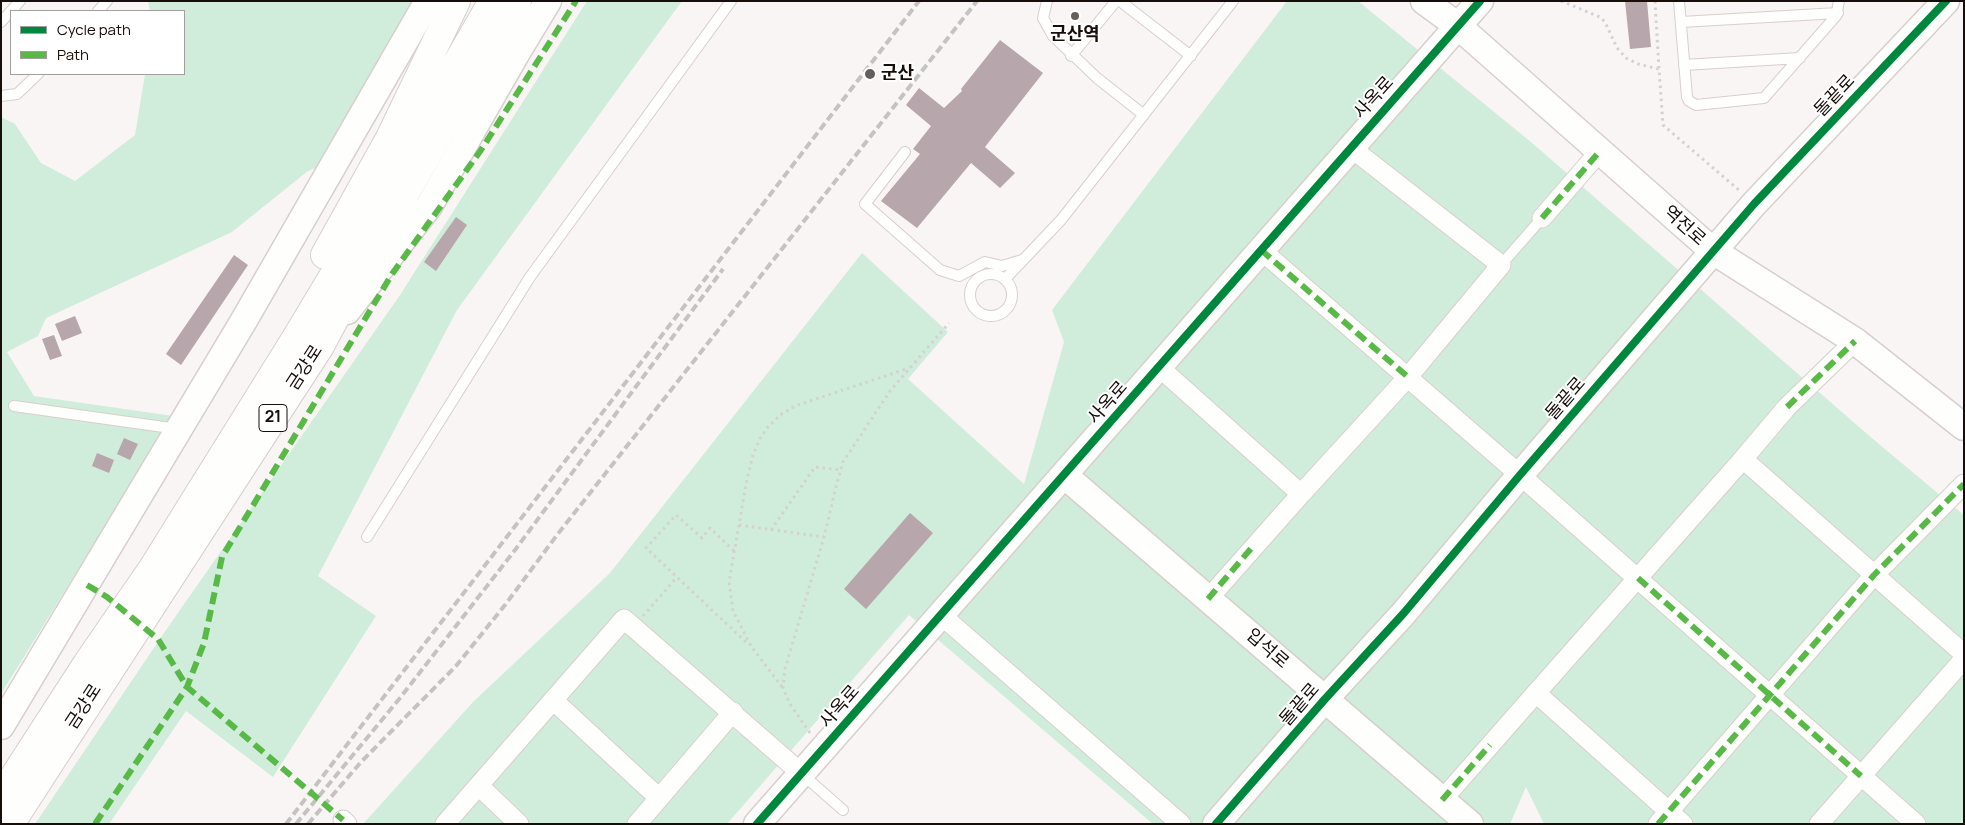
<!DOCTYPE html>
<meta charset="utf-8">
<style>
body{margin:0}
#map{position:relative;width:1965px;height:825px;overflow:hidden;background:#f9f5f4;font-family:Manrope,sans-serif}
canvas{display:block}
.frame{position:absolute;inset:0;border:2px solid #170d09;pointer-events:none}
.legend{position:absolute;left:10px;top:10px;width:175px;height:65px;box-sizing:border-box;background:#fff;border:1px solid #a29e9d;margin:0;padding:6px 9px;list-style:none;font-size:15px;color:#170d09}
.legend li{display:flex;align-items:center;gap:10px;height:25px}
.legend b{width:25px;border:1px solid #a29e9d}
</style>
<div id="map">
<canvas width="1965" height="825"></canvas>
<div class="frame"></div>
<ul class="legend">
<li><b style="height:6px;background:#00873e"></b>Cycle path</li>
<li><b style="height:6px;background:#58b947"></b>Path</li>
</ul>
</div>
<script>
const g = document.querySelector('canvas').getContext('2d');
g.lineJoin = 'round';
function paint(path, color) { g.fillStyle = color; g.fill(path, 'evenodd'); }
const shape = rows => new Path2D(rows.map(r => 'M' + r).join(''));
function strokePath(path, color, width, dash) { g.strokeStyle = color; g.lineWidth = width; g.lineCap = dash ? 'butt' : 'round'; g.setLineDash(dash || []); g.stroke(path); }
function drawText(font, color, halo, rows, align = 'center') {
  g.font = font + ' Manrope,"Noto Sans KR",sans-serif'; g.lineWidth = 4; g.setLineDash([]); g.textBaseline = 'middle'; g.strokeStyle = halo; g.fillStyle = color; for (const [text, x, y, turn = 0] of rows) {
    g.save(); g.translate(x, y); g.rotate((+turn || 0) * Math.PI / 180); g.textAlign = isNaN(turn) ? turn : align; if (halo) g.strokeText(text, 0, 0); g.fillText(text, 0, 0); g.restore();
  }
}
paint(shape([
 [148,1,413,1,326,164,308,171,232,232,46,318,38,336,7,352,34,396,173,416,1,694,1,117,15,124,41,163,75,181,135,135,145,74,184,74,184,11,150,11],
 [587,1,682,1,457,310,318,576,376,616,273,777,186,711,109,824,35,824,166,630,400,295],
 [1287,1,1358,1,1531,142,1873,439,1964,515,1964,824,1544,824,1526,787,1510,824,1153,824,909,615,727,824,363,824,473,702,610,573,862,253,948,332,908,379,1024,484,1064,342,1052,310]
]), '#d0eddb');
paint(shape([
 [1625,1,1647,1,1651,47,1630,49],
 [1000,40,1043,73,985,147,1015,173,1000,188,971,163,917,228,881,201,920,154,913,149,931,126,906,105,919,88,944,108,962,91,961,89],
 [456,217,467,225,436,271,424,262],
 [234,255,248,265,181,365,166,354],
 [75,316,82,333,62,341,55,324],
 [54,335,62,356,50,360,42,339],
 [124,438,138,444,130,460,117,454],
 [97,453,114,460,109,473,92,466],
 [910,513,933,533,866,609,844,589]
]), '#b7a6ac');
const lane = shape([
 [1047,1,1043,18,1053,36,1097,78,1144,115],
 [1120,1,1191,56],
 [1679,1,1687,97,1689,101,1696,105,1764,98,1836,16,1839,1],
 [98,11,107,1],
 [1,22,20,1],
 [1681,22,1838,13],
 [1071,56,1116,1],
 [1684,65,1800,58],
 [1,96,17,94,38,74],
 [905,152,865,204,940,270,959,276,985,262,1002,266,1022,260],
 [1501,265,1542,218],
 '970 295a21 21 0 1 1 42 0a21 21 0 1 1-42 0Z',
 [1005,279,1061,220,1233,1],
 [14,406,178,429],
 [367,537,530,277,731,1],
 [802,774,843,810]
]);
const street = shape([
 [1542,218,1600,151],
 [1261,250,1520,475,1916,824],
 [1159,367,1301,494,1408,377,1501,265,1350,147],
 [1743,459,1787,407,1855,341],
 [1208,599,1301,494],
 [941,615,1181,824],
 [553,700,659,798],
 [479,786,519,824],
 [1442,800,1536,693],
 [343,820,347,824],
 [445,824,624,619,801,773],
 [637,824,733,712],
 [1658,824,1874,575,1964,484],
 [1683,824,1536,693,1743,459,1964,654],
 [1819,824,1964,659]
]);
const secondary = shape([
 [1424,1,1458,26,1713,251,1855,341,1964,427],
 [347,311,429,206,516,54,548,1],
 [1064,475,1470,824],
 [1,726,243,322,428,1],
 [757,824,1480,1],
 [1216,824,1325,699,1403,614,1520,475,1754,204,1946,1]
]);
const highway = shape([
 [325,255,390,138,456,1],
 [1,797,87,664,153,568,295,340,364,225,493,1],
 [10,824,320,346,362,267,517,1]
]);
strokePath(lane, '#d7cfcc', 12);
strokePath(street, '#d7cfcc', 21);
strokePath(secondary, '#d7cfcc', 29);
strokePath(highway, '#d7cfcc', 30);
strokePath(shape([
 [1561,1,1600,17,1605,22,1617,48,1626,58,1638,64,1659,69,1663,125,1740,191],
 [1655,1,1659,69],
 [739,525,824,537],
 [771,530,815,467,841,470],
 [734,551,710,528,702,538,676,515,646,548,748,644],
 [643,616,677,577],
 [782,687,751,646,733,611,729,582,746,484,753,455,760,439,767,428,780,415,795,406,909,368],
 [810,733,790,704,783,688,785,669,824,537,836,487,843,462,890,391,949,323]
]), '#d3d1d1', 3, [2.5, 4]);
strokePath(lane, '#fefefd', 10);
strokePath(street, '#fefefd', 19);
strokePath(secondary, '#fefefd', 26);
strokePath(highway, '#fefefd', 28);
strokePath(shape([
 [286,824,919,1],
 [296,824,400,698,515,550,723,269],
 [308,824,361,762,456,666,505,605,557,535,977,1]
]), '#c4c3c2', 4, [8, 4]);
strokePath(shape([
 [1542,218,1600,151],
 [1261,250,1408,377],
 [1787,407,1855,341],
 [1638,578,1861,776],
 [87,585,107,597,158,639,187,687,343,820],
 [1208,599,1254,545],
 [1442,800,1490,745],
 [95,824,187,687,204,643,222,557,392,274,481,150,576,1],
 [1658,824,1874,575,1964,484]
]), '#58b947', 6, [12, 6]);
strokePath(shape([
 [757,824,1480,1],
 [1216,824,1325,699,1403,614,1520,475,1754,204,1946,1]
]), '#00873e', 8);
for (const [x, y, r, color] of [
 [1075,16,5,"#665e5b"],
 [870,74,6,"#665e5b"]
]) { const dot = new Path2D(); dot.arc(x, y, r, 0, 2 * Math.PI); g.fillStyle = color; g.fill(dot); strokePath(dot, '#fff', 2); }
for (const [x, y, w] of [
 [273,418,28]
]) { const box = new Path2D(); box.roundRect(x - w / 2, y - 13.5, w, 27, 4); g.fillStyle = '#fff'; g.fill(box); strokePath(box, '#170d09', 1); }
drawText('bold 16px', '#170d09', null, [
 ["21",273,418]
]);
drawText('bold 18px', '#170d09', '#fff', [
 ["군산역",1075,35],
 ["군산",881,74,"left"]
]);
drawText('18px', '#170d09', '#fff', [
 ["돌끝로",1835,96,-47],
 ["사옥로",1374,98,-48],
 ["역전로",1684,226,42],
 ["금강로",305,368,-57],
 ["돌끝로",1566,399,-49],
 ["사옥로",1108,403,-49],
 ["입석로",1267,649,41],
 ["돌끝로",1300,705,-49],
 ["금강로",84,707,-57],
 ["사옥로",840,707,-49]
]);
</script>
